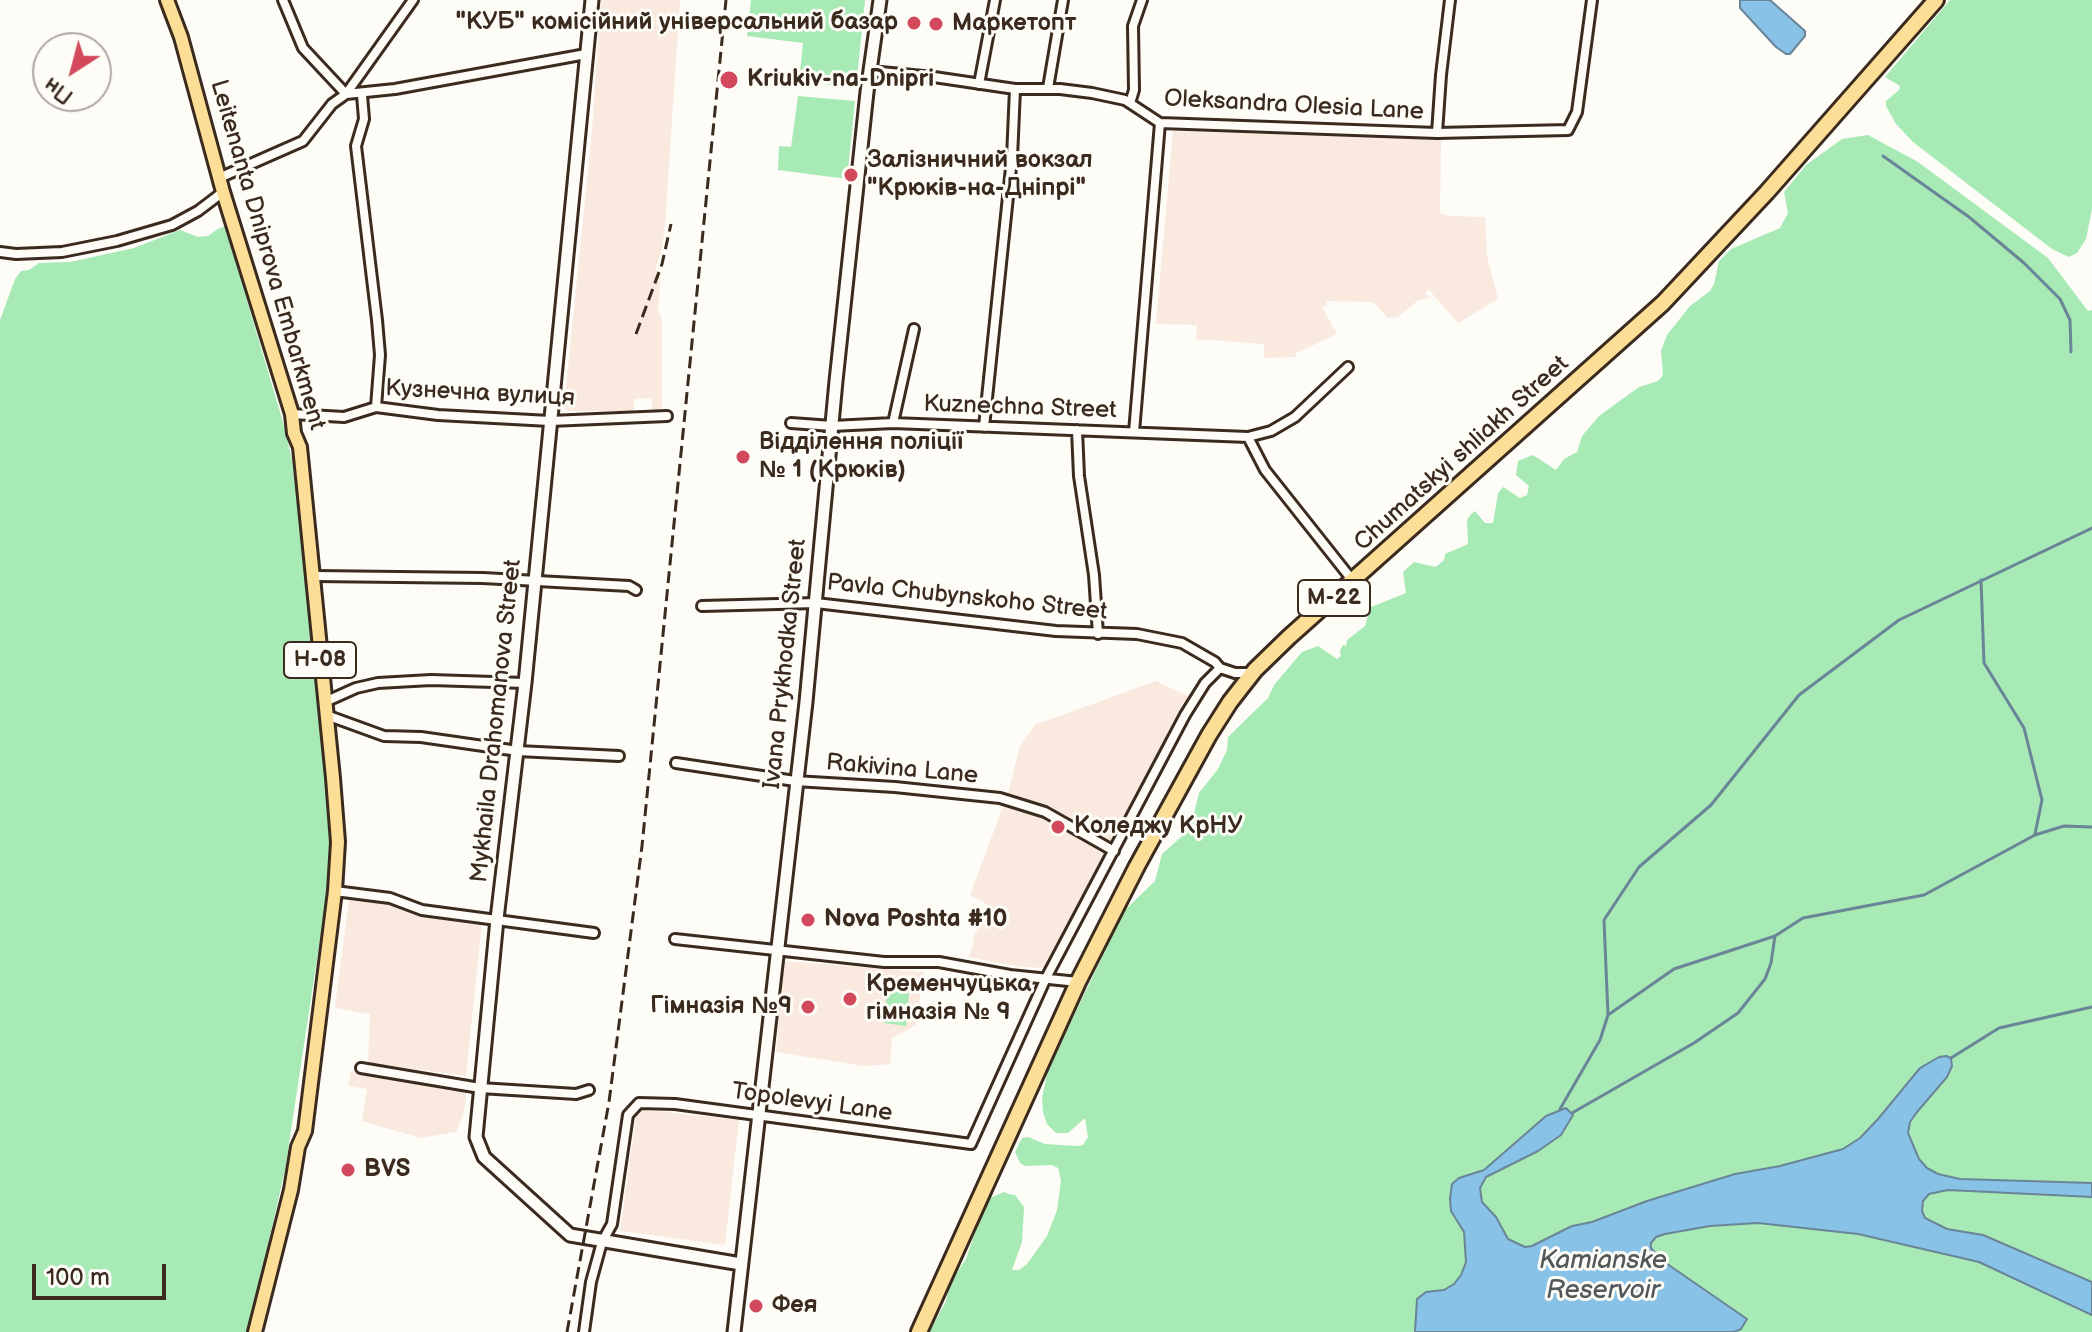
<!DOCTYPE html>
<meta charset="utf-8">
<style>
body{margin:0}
#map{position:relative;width:2092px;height:1332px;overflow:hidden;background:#fdfcf7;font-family:"Balsamiq Sans",sans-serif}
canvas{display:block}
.north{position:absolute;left:32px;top:32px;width:80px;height:80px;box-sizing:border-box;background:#fdfcf7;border:2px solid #afa8a0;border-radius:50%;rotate:216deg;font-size:22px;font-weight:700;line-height:32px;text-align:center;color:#3b2a1e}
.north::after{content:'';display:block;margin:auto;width:28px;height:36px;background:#d1495b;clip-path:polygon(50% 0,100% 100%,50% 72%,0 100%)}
.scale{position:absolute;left:32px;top:1264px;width:134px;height:36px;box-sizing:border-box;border:4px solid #3b2a1e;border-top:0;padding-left:10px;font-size:24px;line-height:28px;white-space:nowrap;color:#3b2a1e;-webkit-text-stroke:6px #fdfcf7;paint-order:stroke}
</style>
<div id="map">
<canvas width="2092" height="1332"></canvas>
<div class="north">Пн</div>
<div class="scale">100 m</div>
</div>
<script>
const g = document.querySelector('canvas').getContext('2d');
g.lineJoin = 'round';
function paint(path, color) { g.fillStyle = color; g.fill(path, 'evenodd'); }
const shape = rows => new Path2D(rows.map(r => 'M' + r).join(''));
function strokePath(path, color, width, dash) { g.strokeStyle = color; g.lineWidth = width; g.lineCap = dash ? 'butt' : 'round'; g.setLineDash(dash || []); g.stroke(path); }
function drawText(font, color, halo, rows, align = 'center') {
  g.font = font + ' "Balsamiq Sans",sans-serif'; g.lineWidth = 6; g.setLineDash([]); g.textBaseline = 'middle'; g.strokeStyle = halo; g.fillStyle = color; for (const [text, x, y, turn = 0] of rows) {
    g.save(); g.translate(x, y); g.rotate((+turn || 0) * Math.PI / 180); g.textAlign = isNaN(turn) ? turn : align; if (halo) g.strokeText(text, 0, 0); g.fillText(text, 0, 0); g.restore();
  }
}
paint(shape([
 [601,0,680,0,665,224,662,249,655,270,661,273,658,310,662,320,662,412,653,413,651,398,634,399,634,411,568,411,564,407,592,131],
 [1173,131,1441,140,1440,214,1450,216,1485,217,1487,256,1498,299,1458,323,1429,290,1425,293,1430,298,1417,301,1398,317,1388,318,1373,302,1326,301,1327,305,1322,307,1337,334,1296,353,1296,357,1264,358,1264,344,1196,339,1197,325,1156,324],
 [1156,681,1189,697,1050,965,1046,968,1021,967,968,957,975,941,972,940,990,906,970,895,1008,793,1020,746,1035,725],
 [349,899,383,902,405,910,482,922,466,1076,368,1063,370,1014,335,1008],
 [784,961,924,972,916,1025,892,1038,890,1064,863,1066,776,1052],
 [351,1071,467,1091,464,1112,456,1132,421,1138,362,1121,367,1089,348,1086],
 [637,1109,739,1120,725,1245,620,1231]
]), '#f9e9de');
paint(shape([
 [751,0,865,0,856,88,799,81,803,43,747,36],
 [1950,0,2092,0,2092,209,2086,239,2077,253,2069,257,2052,249,1913,142,1896,124,1886,106,1886,101,1899,90,1900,86,1885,77],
 [798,96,855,101,847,179,778,170,779,146,791,147],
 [1868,135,1918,162,2048,258,2088,311,2092,310,2092,1332,929,1332,946,1301,950,1283,966,1259,984,1206,992,1197,1004,1192,1009,1194,1015,1195,1024,1207,1022,1242,1012,1270,1019,1270,1027,1264,1047,1236,1057,1210,1061,1181,1058,1168,1052,1165,1025,1166,1020,1163,1015,1152,1022,1138,1028,1137,1045,1144,1078,1146,1083,1145,1088,1137,1085,1118,1068,1133,1056,1133,1047,1124,1043,1112,1042,1098,1048,1070,1124,911,1155,881,1162,854,1190,829,1199,793,1218,769,1227,750,1228,737,1268,698,1274,685,1302,652,1318,646,1337,659,1341,656,1340,650,1343,645,1346,646,1347,640,1365,626,1371,607,1406,593,1403,572,1414,562,1436,567,1444,560,1445,554,1468,544,1467,520,1471,514,1475,511,1485,523,1493,523,1498,493,1503,487,1520,498,1527,495,1529,486,1516,475,1518,461,1533,455,1556,470,1564,459,1577,452,1582,436,1599,416,1639,387,1658,381,1663,375,1661,351,1667,335,1690,306,1710,291,1714,284,1719,261,1731,249,1780,228,1788,213,1784,192,1806,165,1842,139],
 [225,226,285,429,292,460,329,780,333,840,330,873,285,1170,248,1332,0,1332,0,320,15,279,21,271,29,270,39,263,70,262,134,248,180,230,198,237,208,236,216,230],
 [888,981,910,983,906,1026,884,1023]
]), '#a7eab5');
const water = shape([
 [1770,0,1805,31,1805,36,1790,54,1786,54,1776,47,1740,8,1740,0,1770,0],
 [1946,1056,1951,1058,1952,1066,1947,1077,1917,1112,1910,1122,1908,1133,1919,1159,1927,1168,1938,1174,1960,1179,2092,1183,2092,1197,1948,1190,1929,1194,1923,1201,1922,1211,1925,1218,1947,1229,1983,1235,2092,1282,2092,1315,1979,1262,1858,1234,1758,1223,1710,1226,1665,1234,1656,1237,1651,1243,1651,1248,1660,1259,1747,1319,1741,1329,1734,1332,1415,1332,1417,1299,1426,1292,1444,1290,1454,1284,1461,1275,1466,1262,1464,1232,1451,1211,1450,1199,1452,1184,1459,1178,1484,1170,1546,1116,1566,1108,1573,1115,1561,1135,1538,1151,1486,1177,1480,1188,1482,1202,1496,1217,1508,1239,1525,1247,1532,1246,1572,1226,1592,1222,1647,1201,1735,1174,1780,1166,1843,1149,1860,1138,1878,1119,1920,1068,1939,1057,1946,1056]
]);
paint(water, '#88c2e7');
strokePath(water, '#698597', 2);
strokePath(shape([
 [1883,156,1969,217,2024,263,2060,299,2070,320,2071,352],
 [1981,580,1984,663,2024,728,2042,800,2035,834],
 [1608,1015,1674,969,1775,936],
 [1951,1058,1999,1028,2092,1007],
 [1560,1109,1600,1040,1608,1015,1604,920,1639,867,1711,805,1799,695,1899,620,2092,528],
 [1572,1113,1694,1043,1738,1013,1765,979,1771,963,1775,936,1803,918,1924,895,2035,835,2064,826,2092,827]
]), '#698597', 3);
const minor = shape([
 [283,0,303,48,346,94,395,89,586,54],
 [870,71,934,77,1015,89,1060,89,1092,93,1125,100,1160,123,1437,133,1568,130,1577,112,1592,0],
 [979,84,995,0],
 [1048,88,1063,0],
 [362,95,364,119,356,146,377,320,380,355,376,407],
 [1130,103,1134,90,1133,26,1142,0],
 [1437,133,1441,75,1450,0],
 [219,178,303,141,332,104,346,94,413,0],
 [0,252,16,254,62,252,117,241,172,225,198,211,223,192],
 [292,414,344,417,376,407,438,415,550,421,667,416],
 [791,423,832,426,893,423,1248,437,1265,470,1353,581],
 [893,423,914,329],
 [984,427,1012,158,1015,89],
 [1077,430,1079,476,1094,575,1098,634],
 [1134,432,1160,123],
 [1248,437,1271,431,1295,417,1348,367],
 [314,576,483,578,629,586,636,590],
 [702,606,816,603,1056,631,1137,634,1182,643,1215,662,1220,668,1235,673,1253,673],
 [327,701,356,688,378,683,431,680,525,683],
 [329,716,384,736,421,737,518,751,619,756],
 [676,763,795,781,895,787,1000,798,1045,812,1114,851],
 [335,891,390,898,422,910,594,933],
 [675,939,884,962,939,962,1010,975,1078,982],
 [361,1068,480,1088,576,1094,589,1090],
 [584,1332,591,1282,602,1242,612,1224,628,1115,639,1103,675,1104,971,1144,1046,978,1185,715,1205,683,1220,668]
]);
const secondary = shape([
 [592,0,525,683,497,919,476,1137,484,1157,570,1235,741,1264],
 [734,1332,806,702,836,381,867,92,880,0]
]);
const primary = shape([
 [167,0,181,37,223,192,292,414,294,433,300,447,333,778,338,842,335,891,305,1131,298,1147,291,1190,255,1332]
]);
const trunk = shape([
 [919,1332,1078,982,1137,866,1209,735,1230,702,1255,670,1289,637,1663,303,1767,192,1936,0]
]);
strokePath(minor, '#3b2a1e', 14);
strokePath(secondary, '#3b2a1e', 17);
strokePath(primary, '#3b2a1e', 18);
strokePath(trunk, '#3b2a1e', 20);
strokePath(minor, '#fdfcf7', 8);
strokePath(secondary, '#fdfcf7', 11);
strokePath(primary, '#fcde96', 12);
strokePath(trunk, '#fcde96', 14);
strokePath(shape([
 [636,334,662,264,671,224],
 [567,1332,609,1102,642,846,726,0]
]), '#3b2a1e', 3, [12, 6]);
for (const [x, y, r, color] of [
 [914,23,8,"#d1495b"],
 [936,24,8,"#d1495b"],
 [729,80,10,"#d1495b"],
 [851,175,8,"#d1495b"],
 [743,457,8,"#d1495b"],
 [1058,827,8,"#d1495b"],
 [808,920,8,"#d1495b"],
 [850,999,8,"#d1495b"],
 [808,1007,8,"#d1495b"],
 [348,1170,8,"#d1495b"],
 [756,1306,8,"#d1495b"]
]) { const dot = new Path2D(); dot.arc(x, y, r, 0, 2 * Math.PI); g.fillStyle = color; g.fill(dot); strokePath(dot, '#fdfcf7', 3); }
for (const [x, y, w] of [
 [1334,598,72],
 [320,660,72]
]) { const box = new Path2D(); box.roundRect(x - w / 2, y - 18, w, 36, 6); g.fillStyle = '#fdfcf7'; g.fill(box); strokePath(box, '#3b2a1e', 2); }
drawText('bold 22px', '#3b2a1e', null, [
 ["М-22",1334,598],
 ["Н-08",320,660]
]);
drawText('bold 24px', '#3b2a1e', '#fdfcf7', [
 ["\"КУБ\" комісійний універсальний базар",898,23,"right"],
 ["Маркетопт",952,24],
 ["Kriukiv-na-Dnipri",747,80],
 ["Залізничний вокзал",867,161],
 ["\"Крюкiв-на-Днiпрi\"",867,189],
 ["Відділення поліції",759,443],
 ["№ 1 (Крюків)",759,471],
 ["Коледжу КрНУ",1074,827],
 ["Nova Poshta #10",824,920],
 ["Кременчуцька",866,985],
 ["гімназія № 9",866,1013],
 ["Гімназія №9",792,1007,"right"],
 ["BVS",364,1170],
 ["Фея",772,1306]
], 'left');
drawText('24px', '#3b2a1e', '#fdfcf7', [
 ["Oleksandra Olesia Lane",1294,106,3],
 ["Leitenanta Dniprova Embarkment",267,255,74],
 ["Кузнечна вулиця",480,394,3],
 ["Kuznechna Street",1020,408,2],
 ["Chumatskyi shliakh Street",1462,454,-42],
 ["Pavla Chubynskoho Street",967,598,6],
 ["Ivana Prykhodka Street",786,664,-84],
 ["Mykhaila Drahomanova Street",497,721,-84],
 ["Rakivina Lane",902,770,5],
 ["Topolevyi Lane",812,1103,8]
]);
drawText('italic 26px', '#52585a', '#fdfcf7', [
 ["Kamianske",1603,1261],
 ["Reservoir",1603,1291]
]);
</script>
